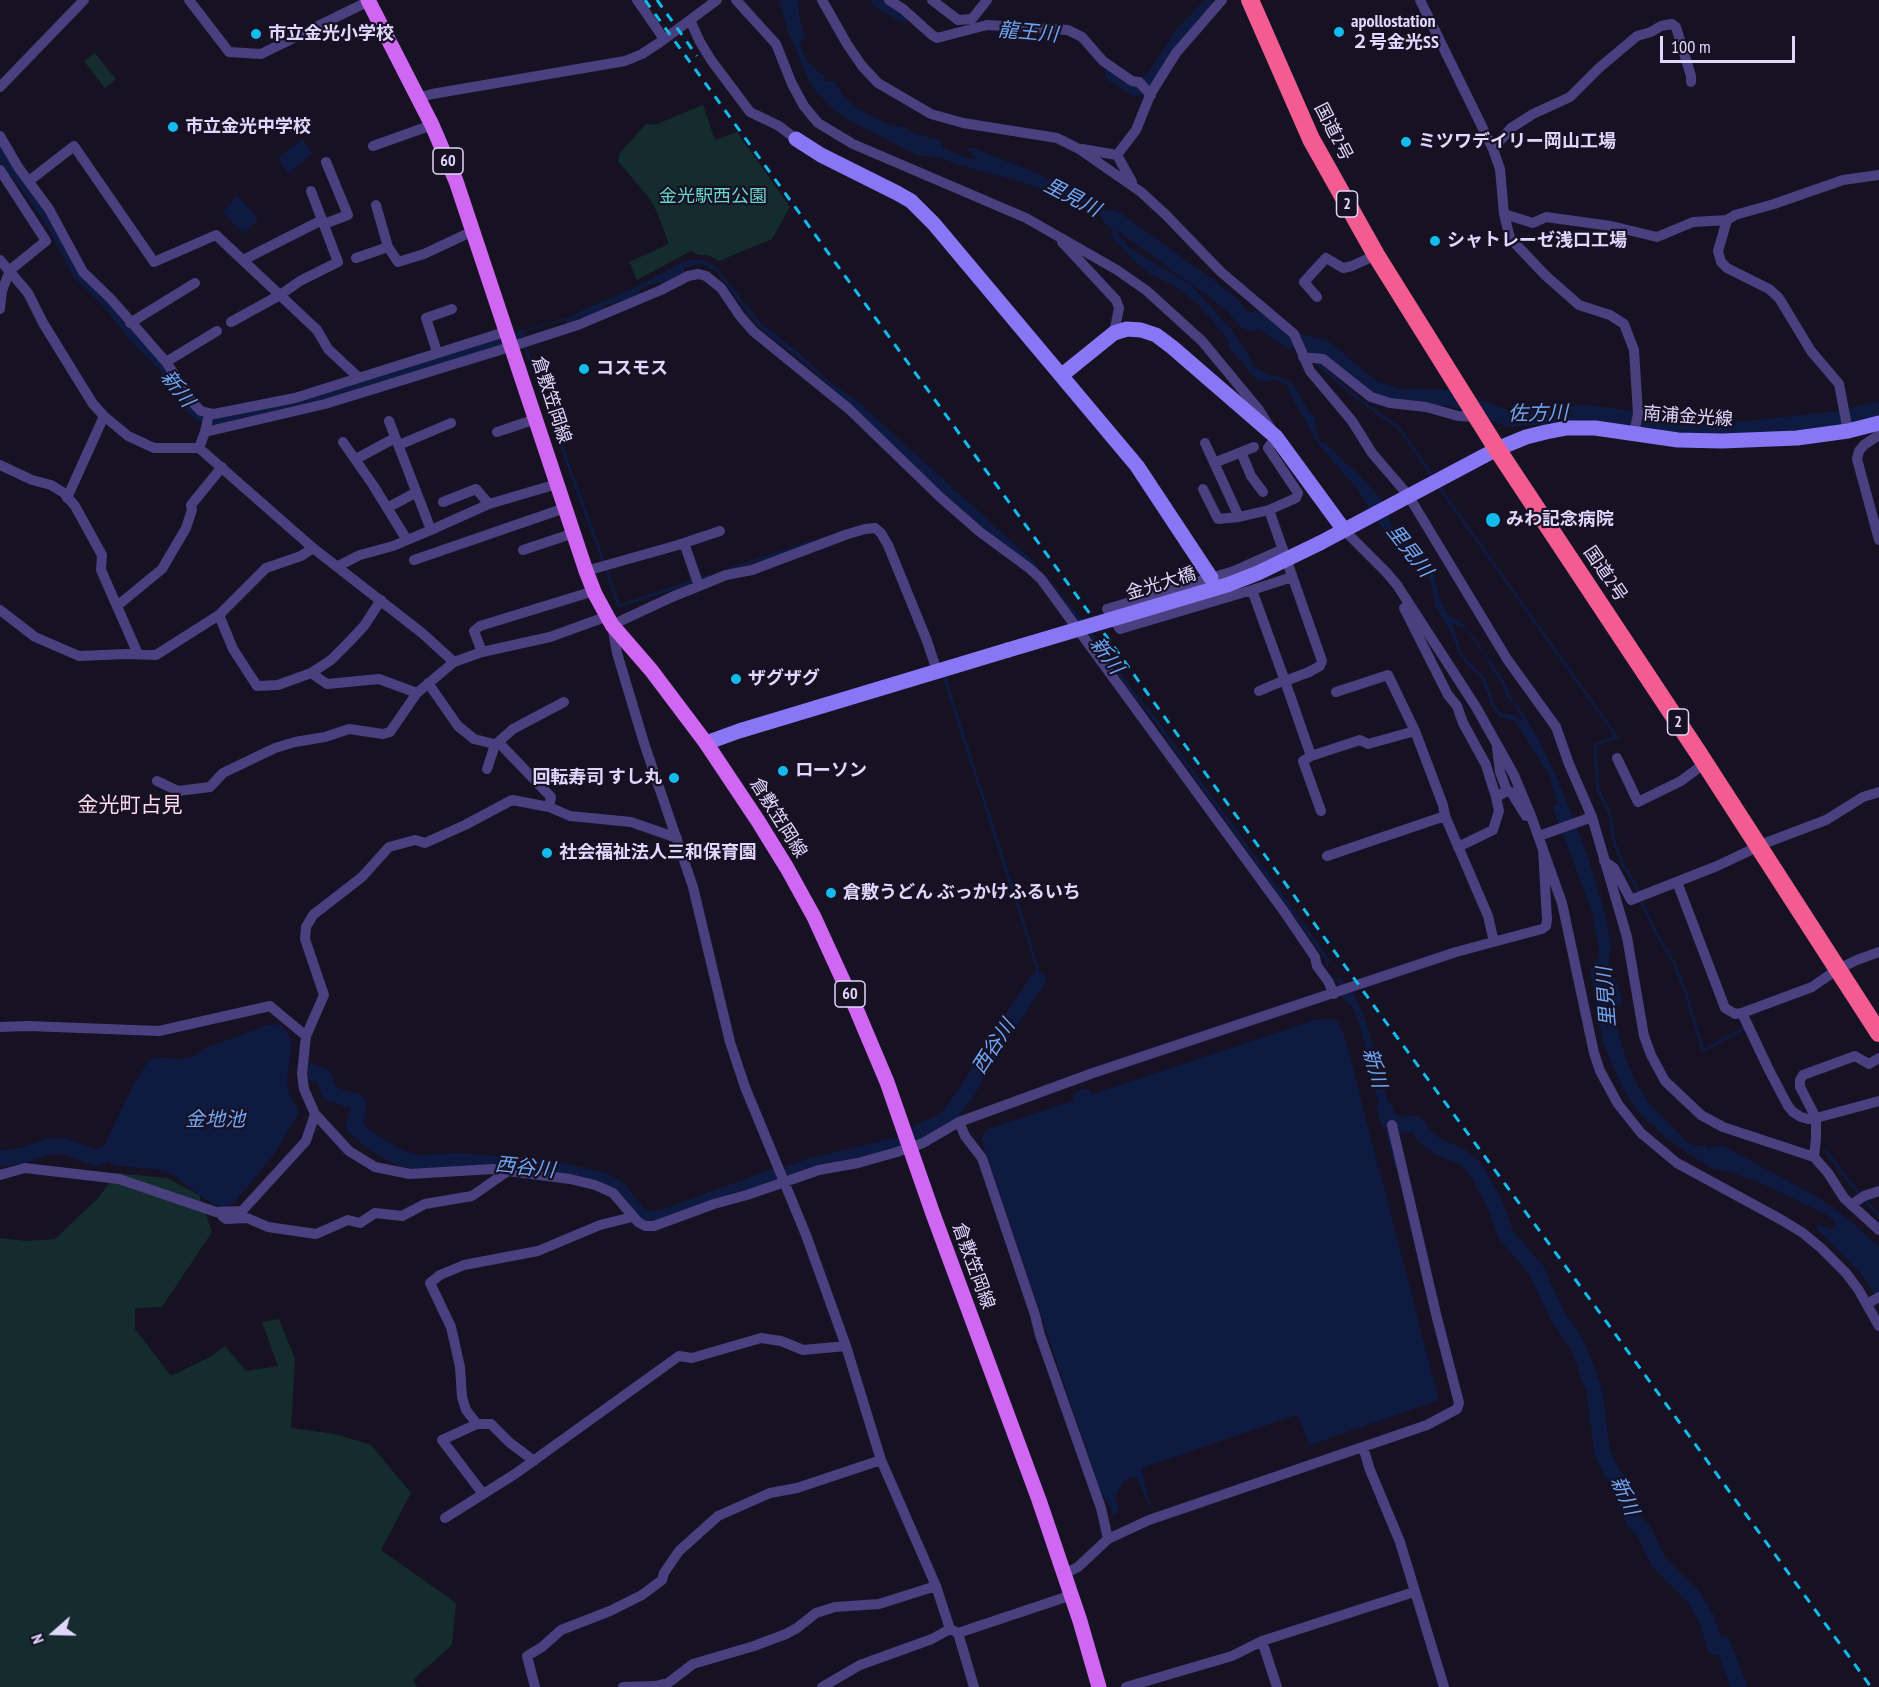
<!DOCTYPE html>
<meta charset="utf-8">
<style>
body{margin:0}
#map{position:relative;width:1879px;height:1687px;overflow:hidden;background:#171124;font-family:"PT Sans Narrow",sans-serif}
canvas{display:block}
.north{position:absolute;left:24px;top:1603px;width:60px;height:60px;-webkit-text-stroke:4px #171124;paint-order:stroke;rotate:250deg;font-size:16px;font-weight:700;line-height:24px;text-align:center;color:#e0d7fc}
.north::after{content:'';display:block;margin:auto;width:21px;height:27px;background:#e0d7fc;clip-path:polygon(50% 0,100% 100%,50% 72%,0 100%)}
.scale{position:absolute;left:1660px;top:36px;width:135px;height:27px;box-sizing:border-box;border:3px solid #e0d7fc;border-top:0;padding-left:8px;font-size:18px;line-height:21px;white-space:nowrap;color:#e0d7fc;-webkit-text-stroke:4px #171124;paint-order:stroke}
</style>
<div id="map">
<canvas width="1879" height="1687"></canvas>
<div class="north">N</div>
<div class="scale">100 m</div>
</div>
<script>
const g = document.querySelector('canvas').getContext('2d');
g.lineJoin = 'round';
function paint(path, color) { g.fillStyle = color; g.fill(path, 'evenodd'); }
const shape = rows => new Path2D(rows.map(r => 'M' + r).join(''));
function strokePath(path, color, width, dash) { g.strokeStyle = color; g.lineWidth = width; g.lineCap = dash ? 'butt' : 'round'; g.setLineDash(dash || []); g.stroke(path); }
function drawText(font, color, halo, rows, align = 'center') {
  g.font = font + ' "PT Sans Narrow","Noto Sans JP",sans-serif'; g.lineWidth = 4.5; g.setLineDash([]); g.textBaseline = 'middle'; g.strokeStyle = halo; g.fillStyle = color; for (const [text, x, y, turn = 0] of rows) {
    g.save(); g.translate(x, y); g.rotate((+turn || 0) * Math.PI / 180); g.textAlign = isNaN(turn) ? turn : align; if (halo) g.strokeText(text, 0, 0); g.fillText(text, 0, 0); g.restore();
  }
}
paint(shape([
 [95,53,116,79,105,88,84,61],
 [703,105,715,140,737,132,790,207,772,239,719,261,708,255,699,255,691,251,637,280,629,262,669,244,657,212,649,198,618,161,620,153,646,124,655,125],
 [117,1173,167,1178,199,1195,212,1232,162,1307,135,1308,135,1329,171,1376,210,1357,225,1346,246,1371,278,1366,262,1322,279,1319,295,1359,291,1428,335,1434,371,1445,411,1493,381,1550,456,1603,452,1645,413,1680,417,1687,0,1687,0,1238,26,1241,55,1239,98,1198]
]), '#142c2e');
paint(shape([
 [779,0,798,0,799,16,805,38,800,44,806,59,820,74,827,76,822,80,835,82,845,98,858,109,886,123,906,128,915,134,941,140,942,147,969,159,976,158,967,149,973,148,1032,171,1072,189,1119,220,1117,229,1119,236,1130,248,1191,285,1232,330,1252,360,1253,366,1267,374,1283,378,1291,382,1303,400,1308,411,1315,418,1316,430,1321,443,1326,443,1343,461,1359,474,1381,499,1394,529,1415,550,1434,576,1440,601,1450,617,1456,619,1463,624,1479,644,1506,684,1511,698,1525,716,1541,744,1564,794,1590,863,1605,915,1612,951,1610,952,1609,958,1611,974,1618,986,1622,1002,1615,1010,1618,1030,1626,1060,1639,1088,1649,1103,1688,1143,1696,1146,1707,1145,1707,1149,1722,1145,1819,1198,1851,1221,1879,1247,1879,1300,1861,1274,1816,1228,1817,1224,1831,1229,1835,1228,1836,1225,1829,1216,1759,1182,1726,1171,1711,1168,1666,1138,1638,1112,1623,1089,1603,1043,1590,970,1598,958,1599,946,1591,909,1554,811,1553,807,1558,804,1550,777,1517,724,1513,720,1500,717,1491,705,1482,680,1477,673,1468,667,1460,654,1449,629,1435,605,1431,582,1426,574,1402,545,1392,540,1383,529,1358,490,1319,445,1291,396,1287,385,1273,379,1267,382,1257,380,1229,348,1228,340,1198,304,1178,288,1149,273,1134,261,1111,236,1112,228,1108,227,1098,213,1093,214,1087,210,1064,202,1045,190,1021,182,956,164,941,158,917,155,846,119,832,108,816,91,809,82,789,34],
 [1452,623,1464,628,1487,658,1490,667,1502,683,1506,696,1513,703,1524,722,1514,715,1501,713,1495,705,1485,678,1463,656],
 [302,139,313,153,288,174,278,159],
 [0,143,47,211,58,232,132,330,212,416,574,316,579,312,638,286,681,263,692,260,705,260,715,266,762,324,797,351,831,383,857,401,1032,560,1082,619,1135,693,1148,707,1330,960,1326,971,1332,978,1341,978,1354,994,1367,1024,1388,1104,1390,1112,1388,1124,1398,1167,1395,1168,1360,1026,1354,1009,1340,996,1340,981,1330,980,1324,970,1327,962,1146,710,1133,696,1089,634,1051,586,984,533,817,374,796,356,764,332,753,321,716,271,702,264,685,267,683,274,669,281,651,284,641,289,639,294,619,302,605,305,600,312,584,320,582,317,579,317,573,324,567,323,567,321,564,320,530,330,524,333,524,338,318,401,212,425,199,421,189,414,158,368,130,340,103,306,73,276,48,228,21,188,11,176,7,175,0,161],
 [237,196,259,219,244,234,222,212],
 [1332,1018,1337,1021,1344,1034,1439,1400,1310,1445,1297,1415,1141,1468,1152,1513,1137,1478,1133,1477,1124,1481,1117,1492,1115,1500,1119,1507,1117,1514,1111,1515,1112,1510,1100,1490,981,1139,988,1129,1315,1020],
 [277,1024,284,1027,292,1041,287,1081,290,1095,299,1113,272,1157,231,1206,225,1211,199,1195,172,1174,155,1169,118,1166,110,1163,106,1158,102,1150,133,1086,148,1061,157,1057,182,1059,197,1055,208,1047,268,1025]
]), '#0e1a40');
strokePath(shape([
 [1252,323,1289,348],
 [525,346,604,563],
 [1318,364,1357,398,1399,428,1434,478],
 [1439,487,1617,737,1596,744,1595,749,1598,790,1610,814,1613,839,1623,865,1637,887,1638,894],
 [606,569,619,606,709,576],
 [730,569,815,541],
 [944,676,1029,941,1039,975,1038,980],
 [1641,900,1654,929,1674,963,1685,990,1702,1048,1704,1050,1745,1028,1746,1030],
 [1826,1151,1849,1182,1879,1215]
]), '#0e1a40', 3);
strokePath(shape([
 [879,0,903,14],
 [1113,74,1135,88,1152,81,1183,34,1208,8],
 [1110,217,1118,221,1216,292,1232,305,1246,321,1252,323,1255,319,1261,319,1286,338,1324,348,1372,388,1400,397,1451,398,1510,419,1584,413,1613,416,1711,433,1839,419,1879,409],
 [307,1070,324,1077,329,1092,332,1094,357,1102,359,1105,354,1126,373,1143,400,1158,418,1163,462,1161,562,1171,597,1179,612,1185,620,1191,640,1216,654,1219,671,1215,773,1177],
 [1081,1098,1085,1097],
 [1385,1109,1388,1120,1403,1125,1416,1124,1424,1135,1438,1147,1461,1156,1474,1167,1495,1204,1506,1235,1537,1271,1556,1313,1579,1348,1594,1390,1602,1450,1608,1466,1623,1489,1633,1520,1643,1529,1658,1561,1692,1595,1707,1619,1715,1647,1723,1644,1739,1687],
 [919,1132,946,1120,968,1090,988,1055,1038,980],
 [0,1159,24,1155,50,1146,63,1146,96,1158,124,1145],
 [786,1175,812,1166,895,1146]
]), '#0e1a40', 16);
strokePath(shape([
 [189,0,229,52,261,54,369,1],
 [637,0,664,39],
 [736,0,776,44,792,84,804,106,818,123,853,144,1026,218,1117,270,1147,291,1202,341,1259,410,1276,437,1268,448,1298,493,1296,498,1269,510,1322,661,1320,666,1309,672,1285,681,1311,756,1360,740,1368,744,1415,731,1443,805,1445,816,1488,916,1494,942],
 [822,0,847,44,862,66,878,83,931,114,963,123,1057,138,1079,149,1141,192,1166,215,1221,272,1294,334,1310,371,1352,421,1372,453,1408,495,1507,659,1556,727,1569,764,1592,817,1627,937,1644,1036,1651,1055,1665,1081,1701,1115,1723,1127,1814,1157,1828,1173,1844,1198,1879,1230],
 [889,0,903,9,932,35,937,38,987,25,1068,30,1082,37,1103,61,1132,81,1139,82,1151,95],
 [932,0,958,20,972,19,987,0],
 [1420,0,1493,149,1500,169,1504,214,1510,238,1545,275,1579,305,1610,315,1624,324,1634,350,1638,414,1634,433],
 [690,20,700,42,711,60,750,112,779,126,796,139],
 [0,87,84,0],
 [418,98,432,94,625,61,642,54,659,43,717,0],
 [0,136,18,167,49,209,83,272,111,299,166,362,194,404,201,411,214,414,295,398,508,331],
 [373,146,432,125],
 [1082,149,1117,155,1136,130,1151,93,1176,53,1222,0],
 [1493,149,1511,128,1533,114,1570,97,1599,68,1637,36,1651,32,1661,26,1672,24,1676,27,1691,76,1691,82],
 [1117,155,1132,182],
 [0,170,46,241,10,270,2,291,0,309],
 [29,181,74,146,154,262,216,235,317,330,328,349,358,377],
 [376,205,388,247,398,262,424,254,473,231],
 [1504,214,1533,223,1546,217,1611,226,1657,237,1693,222,1727,220,1735,215,1774,204,1843,180,1879,175],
 [1727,220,1718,251,1721,262,1727,268,1769,289,1779,298,1811,351,1839,384,1848,431],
 [324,224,348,215,326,162],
 [1062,242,1116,300,1119,308,1114,333],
 [356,258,388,247],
 [0,260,28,293,43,323,93,404,104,416,128,436,154,448,199,448],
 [243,260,322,220],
 [1317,297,1304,282,1326,258,1343,268,1352,266,1376,255],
 [231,322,280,295,300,281,338,262,311,191],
 [130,323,195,283],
 [437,352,426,318,452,309],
 [1303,357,1323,359,1371,397,1390,403,1426,407,1458,416,1476,417],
 [166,362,217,331],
 [209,414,205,432,199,448,313,548,422,633,454,662,482,652,550,637,608,616],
 [389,421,431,530],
 [205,432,325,404,513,346,578,325,661,290,688,276,698,274,706,276,721,288,740,316,753,331,849,409,941,498,980,532,1029,568,1041,579,1283,910,1315,957,1317,966,1328,981,1334,994],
 [497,432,536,419],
 [1879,435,1864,445,1859,451,1857,459,1879,540],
 [343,442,373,485,407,540],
 [1205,443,1239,517],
 [399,445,451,423],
 [1241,452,1251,476,1263,492],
 [356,459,395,438],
 [1214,463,1254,447],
 [0,465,32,480,51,485,64,493,75,506,102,555,101,570,138,654],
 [1203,489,1218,519,1239,517,1269,510],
 [67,498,104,416],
 [443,502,476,489,489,504],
 [387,508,415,493],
 [1344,530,1386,572,1397,585,1476,707,1514,775,1531,816,1562,903,1594,1053,1600,1071,1618,1104,1641,1133,1677,1163,1780,1219,1803,1233,1821,1248,1846,1273,1858,1289,1879,1326],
 [684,543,699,586],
 [523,550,574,533],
 [414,560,565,508],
 [338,566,360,555,393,546,431,530,489,504,557,484],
 [586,571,678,545,720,531],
 [1252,590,1120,629,1107,609,1234,571,1283,549],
 [117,606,162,569,186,528,192,510,191,505,222,467],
 [1404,608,1448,695,1457,706,1463,723,1486,765,1496,797,1499,811,1493,830,1458,847],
 [0,610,35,637,79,656,126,654,156,655,219,615,266,568,301,556,313,548],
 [219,615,233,649,257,686,278,685,311,673,327,684,379,679,417,693],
 [482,652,474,631,480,626,594,591],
 [937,671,927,641,888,545,881,533,875,528,865,529,845,535,752,570,726,575,672,597,612,625,617,653,644,743,693,887,730,1042,745,1087,806,1235,846,1346,881,1460,936,1586,950,1629,958,1633,1072,1595],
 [311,673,331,660,348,643,364,626,381,600],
 [1285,681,1252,590,1292,577],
 [428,683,458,726,474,739,502,746,551,797,549,807],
 [1259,691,1285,680],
 [1336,692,1388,675,1415,731],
 [1497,748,1500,772,1507,791],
 [1311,756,1303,761,1321,811],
 [1617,758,1638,802,1681,781,1705,763],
 [487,769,495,745,513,729,564,702],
 [157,781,178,791,210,787,223,773,275,748,295,742,325,737,349,729,383,734,390,732,417,693,454,662],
 [1496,797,1507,791,1511,792,1526,816],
 [1539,836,1592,817],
 [1327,856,1445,816],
 [1604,861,1614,868,1631,900,1717,866,1768,842,1826,820,1863,797,1879,792],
 [1677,882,1725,1008,1735,1014,1742,1013,1812,987,1838,969,1857,960,1879,952],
 [1742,1013,1769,1070,1788,1106,1793,1112,1801,1117,1808,1119,1816,1118,1816,1139,1814,1157],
 [0,1027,28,1026,159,1031,270,1006,306,1036],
 [1879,1058,1869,1064,1855,1056,1803,1075,1800,1080,1800,1087,1816,1118,1879,1101],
 [315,1114,349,1151,375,1167,410,1174,493,1169,570,1179,595,1185,613,1193,638,1222,645,1226,654,1226,714,1204,747,1195,819,1170,858,1163,897,1152,923,1143,959,1122,1093,1073,1456,952,1542,929,1546,926,1547,920,1543,849],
 [959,1122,965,1136,982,1158,1035,1315,1040,1335,1101,1508,1108,1539],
 [0,1175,25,1168,119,1179,216,1212,242,1211,306,1141,315,1114,304,1089,302,1074,306,1036,324,995,305,939,306,927,313,915,362,877,389,847,415,840,425,843,465,825,512,800,549,807,570,816,631,822,677,838],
 [1851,1205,1864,1196,1879,1191],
 [222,1216,226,1219,247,1218,268,1227,316,1234,348,1220,360,1223,375,1213,402,1216,425,1204,472,1196,508,1171],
 [1867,1304,1879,1297],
 [477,1424,466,1410,462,1397,460,1367,451,1327,430,1283,440,1275,464,1265,538,1251,600,1225,632,1217],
 [1363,1447,1370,1470,1400,1542,1444,1687],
 [483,1494,442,1440,477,1424,491,1424,509,1442,534,1461],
 [445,1518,515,1474,679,1356,692,1358,761,1338,781,1341,803,1350,846,1346],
 [1064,1574,1078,1567,1108,1539,1149,1520,1427,1425,1457,1409,1459,1403,1436,1314,1392,1125],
 [958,1633,974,1687],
 [1262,1641,1277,1687],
 [535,1687,527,1656,542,1647,561,1630,610,1611,642,1595,662,1580,664,1573,679,1551,718,1516,770,1493,797,1488,881,1460],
 [623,1687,655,1686,668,1683,693,1664,754,1646,786,1634,797,1628,816,1613,835,1607,879,1604,936,1586],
 [822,1687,860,1665,932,1639,950,1629],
 [1126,1687,1232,1656,1262,1641,1414,1592]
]), '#4a407f', 10);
strokePath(shape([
 [796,139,821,155,897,193,911,201,934,224,1137,466,1211,578],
 [1062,375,1114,333,1127,329,1141,330,1156,335,1172,347,1276,437,1344,530],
 [1320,543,1497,449,1526,437,1546,432,1567,428,1595,428,1678,440,1722,441,1797,438,1848,431,1879,423],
 [706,743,739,731,1008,650]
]), '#8976f4', 15);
strokePath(shape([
 [368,0,432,125,456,181,586,571,595,594,612,625,651,670,706,743,758,821,787,868,814,917,857,1011,887,1082,933,1214,1039,1500,1080,1621,1099,1687]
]), '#d067f3', 15);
strokePath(shape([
 [1250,0,1311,139,1376,255,1497,449,1699,754,1879,1033]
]), '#f25c91', 18);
strokePath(shape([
 [645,0,1377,1010,1608,1324,1871,1687],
 [657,0,697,56]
]), '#13bbec', 3, [9, 8]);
strokePath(shape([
 [1008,650,1227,585,1258,573,1320,543]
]), '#8976f4', 15);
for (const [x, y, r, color] of [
 [1339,32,6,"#13bbec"],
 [256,34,6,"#13bbec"],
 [173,127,6,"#13bbec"],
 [1406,142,6,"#13bbec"],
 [1435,241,6,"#13bbec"],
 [584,369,6,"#13bbec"],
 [1493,520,8,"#13bbec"],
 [736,679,6,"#13bbec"],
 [783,771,6,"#13bbec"],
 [674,778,6,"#13bbec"],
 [547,853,6,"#13bbec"],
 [831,893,6,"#13bbec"]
]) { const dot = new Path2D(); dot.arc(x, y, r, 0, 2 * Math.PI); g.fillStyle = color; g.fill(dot); strokePath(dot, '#171124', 2); }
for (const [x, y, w] of [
 [448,161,30],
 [1347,204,21],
 [1678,722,21],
 [850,994,30]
]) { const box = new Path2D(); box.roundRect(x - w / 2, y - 13, w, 26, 4.5); g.fillStyle = '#171124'; g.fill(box); strokePath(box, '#e0d7fc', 1.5); }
drawText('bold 16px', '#e0d7fc', null, [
 ["60",448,161],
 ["2",1347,204],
 ["2",1678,722],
 ["60",850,994]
]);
drawText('bold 18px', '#e0d7fc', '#171124', [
 ["apollostation",1351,22],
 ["２号金光SS",1351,43],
 ["市立金光小学校",268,34],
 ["市立金光中学校",185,127],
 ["ミツワデイリー岡山工場",1418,142],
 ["シャトレーゼ浅口工場",1447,241],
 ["コスモス",596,369],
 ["みわ記念病院",1506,520],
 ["ザグザグ",748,679],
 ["ローソン",795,771],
 ["回転寿司 すし丸",662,778,"right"],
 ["社会福祉法人三和保育園",559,853],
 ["倉敷うどん ぶっかけふるいち",843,893]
], 'left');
drawText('18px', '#e0d7fc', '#171124', [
 ["国道2号",1333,132,63],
 ["倉敷笠岡線",551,400,72],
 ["南浦金光線",1688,417,4],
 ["国道2号",1605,574,56],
 ["金光大橋",1161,584,-17],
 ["倉敷笠岡線",778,818,58],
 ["倉敷笠岡線",973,1266,70]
]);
drawText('18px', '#69d6c9', '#171124', [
 ["金光駅西公園",713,197]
]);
drawText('italic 20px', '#6ea5f3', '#171124', [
 ["龍王川",1028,33,5],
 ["里見川",1072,198,27],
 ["新川",177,389,52],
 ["佐方川",1538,414,-1],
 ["里見川",1409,551,52],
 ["新川",1106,656,54],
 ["里見川",1607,997,-94],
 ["西谷川",994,1047,-57],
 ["新川",1374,1068,75],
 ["金地池",215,1120],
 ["西谷川",525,1168,6],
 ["新川",1624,1496,66]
]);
drawText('21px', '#fcd9eb', '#171124', [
 ["金光町占見",130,806]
]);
</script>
